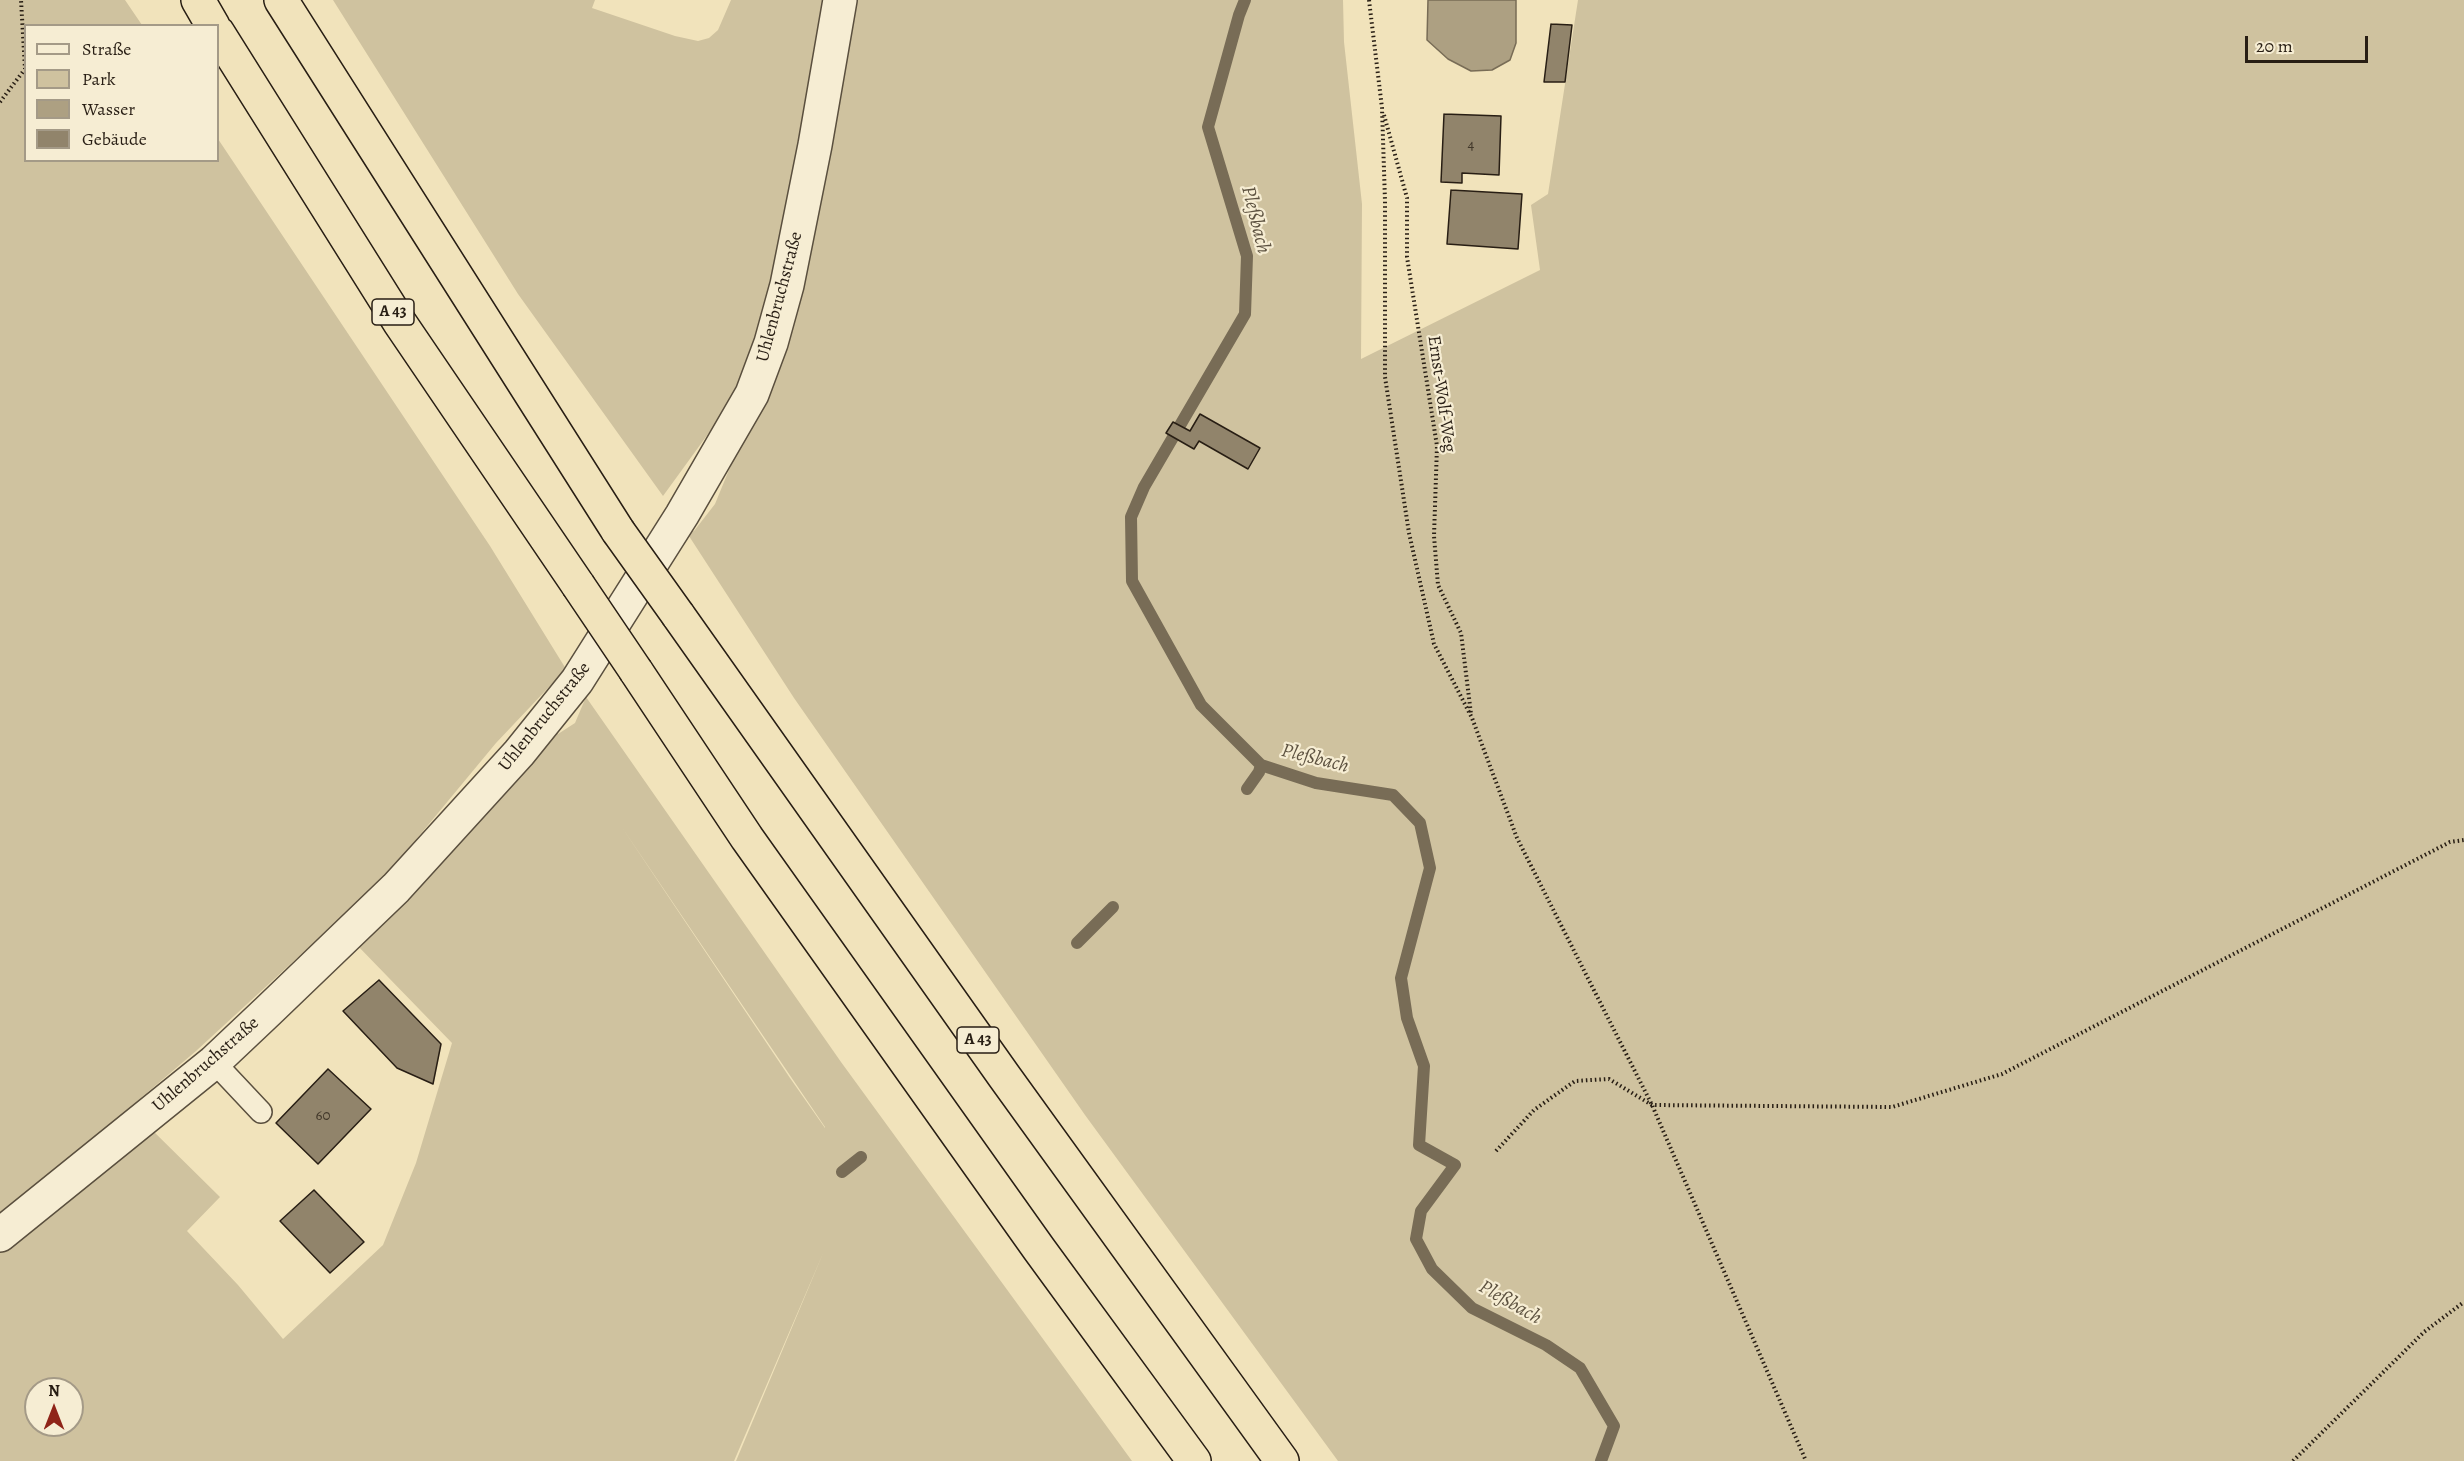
<!DOCTYPE html>
<meta charset="utf-8">
<style>
body{margin:0}
#map{position:relative;width:2464px;height:1461px;overflow:hidden;background:#f1e3bb;font-family:Alegreya,serif}
canvas{display:block}
.legend{position:absolute;left:24px;top:24px;width:195px;height:138px;box-sizing:border-box;background:#f6edd3;border:2px solid #a49a87;margin:0;padding:8px 10px;list-style:none;font-size:18px;color:#281e14}
.legend li{display:flex;align-items:center;gap:12px;height:30px}
.legend b{width:30px;border:2px solid #a49a87}
.north{position:absolute;left:24px;top:1377px;width:60px;height:60px;box-sizing:border-box;background:#f6edd3;border:2px solid #a49a87;border-radius:50%;rotate:0deg;font-size:16px;font-weight:700;line-height:24px;text-align:center;color:#281e14}
.north::after{content:'';display:block;margin:auto;width:21px;height:27px;background:#8f2418;clip-path:polygon(50% 0,100% 100%,50% 72%,0 100%)}
.scale{position:absolute;left:2245px;top:36px;width:123px;height:27px;box-sizing:border-box;border:3px solid #281e14;border-top:0;padding-left:8px;font-size:18px;line-height:21px;white-space:nowrap;color:#281e14;-webkit-text-stroke:4px #f6edd3;paint-order:stroke}
</style>
<div id="map">
<canvas width="2464" height="1461"></canvas>
<ul class="legend">
<li><b style="height:8px;background:#f6edd3"></b>Straße</li>
<li><b style="height:16px;background:#cfc29f"></b>Park</li>
<li><b style="height:16px;background:#ada082"></b>Wasser</li>
<li><b style="height:16px;background:#91846b"></b>Gebäude</li>
</ul>
<div class="north">N</div>
<div class="scale">20 m</div>
</div>
<script>
const g = document.querySelector('canvas').getContext('2d');
g.lineJoin = 'round';
function paint(path, color) { g.fillStyle = color; g.fill(path, 'evenodd'); }
const shape = rows => new Path2D(rows.map(r => 'M' + r).join(''));
function strokePath(path, color, width, dash) { g.strokeStyle = color; g.lineWidth = width; g.lineCap = dash ? 'butt' : 'round'; g.setLineDash(dash || []); g.stroke(path); }
function drawText(font, color, halo, rows, align = 'center') {
  g.font = font + ' Alegreya,serif'; g.lineWidth = 4.5; g.setLineDash([]); g.textBaseline = 'middle'; g.strokeStyle = halo; g.fillStyle = color; for (const [text, x, y, turn = 0] of rows) {
    g.save(); g.translate(x, y); g.rotate((+turn || 0) * Math.PI / 180); g.textAlign = isNaN(turn) ? turn : align; if (halo) g.strokeText(text, 0, 0); g.fillText(text, 0, 0); g.restore();
  }
}
paint(shape([
 [0,0,125,0,142,25,26,26,26,160,218,160,218,139,490,546,566,669,496,743,385,877,196,1051,0,1218],
 [333,0,595,0,592,8,675,36,698,41,709,38,718,30,731,0,831,0,757,357,724,412,663,496,518,294],
 [852,0,1343,0,1344,42,1362,204,1361,359,1540,270,1531,205,1548,194,1578,0,2464,0,2464,1461,1338,1461,1085,1115,794,698,687,533,694,531,715,504,749,421],
 [586,697,841,1062,1132,1461,736,1461,824,1251,734,1461,0,1461,0,1247,148,1126,220,1197,187,1231,238,1285,283,1339,383,1245,416,1163,452,1043,355,943,555,730,558,734,575,723],
 [621,826,825,1127,825,1128,790,1078],
 [36,1389,72,1389,72,1425,36,1425]
]), '#cfc29f');
const water = shape([
 [1428,0,1516,0,1516,43,1510,60,1492,70,1471,71,1448,59,1427,40,1428,0]
]);
paint(water, '#ada082');
strokePath(water, '#786c56', 1.5);
strokePath(shape([
 [1245,0,1239,15,1208,127,1247,256,1245,314,1144,487,1131,517,1132,581,1201,705,1261,765,1316,783,1393,795,1420,823,1430,868,1401,978,1407,1018,1424,1066,1419,1145,1455,1165,1421,1211,1416,1239,1432,1269,1472,1308,1546,1345,1580,1368,1614,1426,1601,1461],
 [1247,789,1259,772,1261,765],
 [1077,943,1113,907],
 [842,1172,861,1157]
]), '#786c56', 12);
const building = shape([
 [1551,24,1572,25,1565,82,1544,82,1551,24],
 [1444,114,1501,116,1499,175,1462,173,1462,183,1441,182,1444,114],
 [1451,190,1522,194,1518,249,1447,244,1451,190],
 [1200,414,1260,448,1248,469,1199,441,1194,449,1166,433,1173,422,1190,431,1200,414],
 [379,980,441,1044,433,1084,397,1068,343,1011,379,980],
 [328,1069,371,1109,318,1164,276,1123,328,1069],
 [314,1190,364,1242,330,1273,280,1221,314,1190]
]);
paint(building, '#91846b');
strokePath(building, '#281e14', 1.5);
const service = shape([
 [214,1062,261,1112]
]);
const minor = shape([
 [0,1235,214,1062,268,1011,396,888,519,753,577,681,682,515,752,394,771,343,787,285,815,145,840,0]
]);
const motorway = shape([
 [198,0,213,26],
 [281,0,618,531],
 [218,33,400,323,578,585],
 [678,615,1004,1076,1282,1461],
 [636,671,747,838,1039,1249,1194,1461]
]);
strokePath(service, '#5a4f3e', 24);
strokePath(minor, '#5a4f3e', 36);
strokePath(motorway, '#281e14', 36);
strokePath(shape([
 [1369,0,1382,108,1385,201,1385,377,1409,533,1434,644,1472,718,1517,838,1652,1105,1806,1461],
 [0,102,25,69,21,0],
 [1384,115,1407,198,1407,257,1437,446,1434,536,1438,585,1461,633,1471,714],
 [1496,1151,1534,1110,1575,1081,1609,1079,1652,1105,1892,1107,2002,1074,2450,842,2464,840],
 [2293,1461,2424,1332,2464,1302]
]), '#281e14', 4, [1.5, 3]);
strokePath(service, '#f6edd3', 21);
strokePath(minor, '#f6edd3', 33);
strokePath(motorway, '#f1e3bb', 33);
const motorwayBridge = shape([
 [618,531,678,615],
 [578,585,636,671]
]);
strokePath(motorwayBridge, '#281e14', 36, []);
strokePath(motorwayBridge, '#f1e3bb', 33);
drawText('15px', '#42382a', null, [
 ["4",1471,145],
 ["60",323,1116]
]);
for (const [x, y, w] of [
 [393,312,42],
 [978,1040,42]
]) { const box = new Path2D(); box.roundRect(x - w / 2, y - 13, w, 26, 4.5); g.fillStyle = '#f6edd3'; g.fill(box); strokePath(box, '#281e14', 1.5); }
drawText('bold 16px', '#281e14', null, [
 ["A 43",393,312],
 ["A 43",978,1040]
]);
drawText('18px', '#281e14', '#f6edd3', [
 ["Uhlenbruchstraße",780,297,-75],
 ["Ernst-Wolf-Weg",1441,394,82],
 ["Uhlenbruchstraße",545,717,-51],
 ["Uhlenbruchstraße",206,1065,-41]
]);
drawText('italic 20px', '#5d5240', '#f6edd3', [
 ["Pleßbach",1255,220,76],
 ["Pleßbach",1315,759,14],
 ["Pleßbach",1510,1303,30]
]);
</script>
